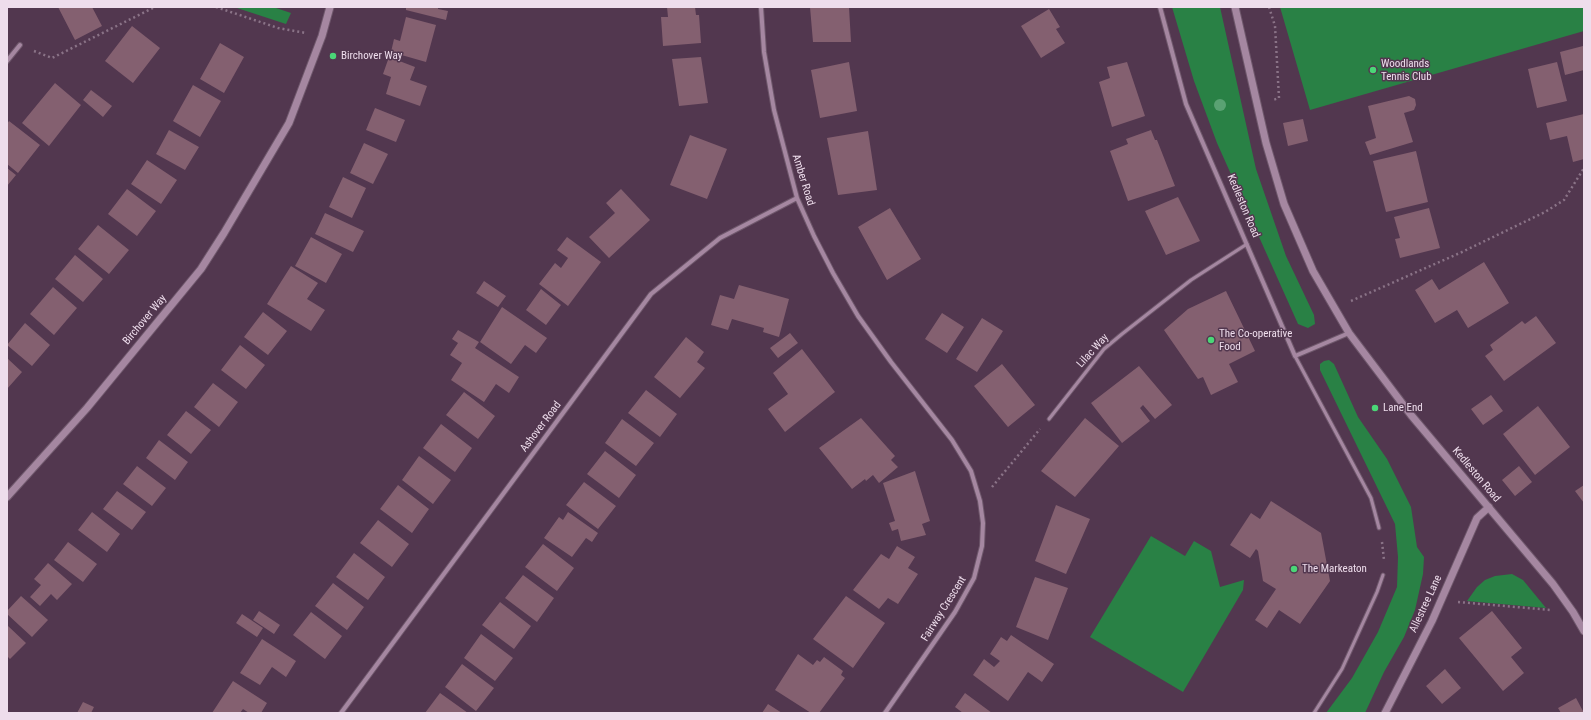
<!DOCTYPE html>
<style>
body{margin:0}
#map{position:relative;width:1591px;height:720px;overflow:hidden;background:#52374f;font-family:"Roboto Condensed",sans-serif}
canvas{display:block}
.frame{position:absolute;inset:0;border:8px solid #eeddec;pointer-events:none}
</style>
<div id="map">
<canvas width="1591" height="720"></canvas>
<div class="frame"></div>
</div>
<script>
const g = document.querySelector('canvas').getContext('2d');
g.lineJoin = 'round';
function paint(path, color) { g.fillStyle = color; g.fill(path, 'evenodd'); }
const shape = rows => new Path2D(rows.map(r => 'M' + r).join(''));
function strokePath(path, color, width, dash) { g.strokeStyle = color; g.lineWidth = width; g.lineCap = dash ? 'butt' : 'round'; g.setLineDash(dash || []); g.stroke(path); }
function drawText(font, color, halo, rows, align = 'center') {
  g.font = font + ' "Roboto Condensed",sans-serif'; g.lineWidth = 3; g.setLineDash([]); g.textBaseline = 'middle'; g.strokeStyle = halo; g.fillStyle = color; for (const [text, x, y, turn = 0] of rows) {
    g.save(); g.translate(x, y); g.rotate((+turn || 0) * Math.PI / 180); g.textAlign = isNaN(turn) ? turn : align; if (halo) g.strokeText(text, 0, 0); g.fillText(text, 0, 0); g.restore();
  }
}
paint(shape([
 [234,7,273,7,291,13,286,24],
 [1172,7,1220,7,1256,169,1286,256,1314,315,1315,324,1308,328,1298,324,1217,143,1194,81],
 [1280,7,1584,7,1584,31,1310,110],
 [1329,360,1334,364,1358,417,1387,459,1411,507,1417,547,1424,557,1423,574,1415,610,1404,637,1384,672,1365,713,1326,713,1352,678,1378,632,1397,587,1398,557,1395,524,1320,370,1320,364,1324,361],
 [1151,536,1185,556,1194,541,1211,551,1220,587,1244,580,1243,590,1183,692,1090,637],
 [1512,574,1523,580,1546,608,1467,601,1477,587,1485,580,1495,576]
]), '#298145');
paint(shape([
 [58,7,92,7,102,26,75,40],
 [406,7,438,7,438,9,448,11,446,20,406,10],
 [667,7,695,7,696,15,699,15,701,43,663,46,661,17,668,17],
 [810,7,849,7,851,42,813,42],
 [1049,9,1060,27,1056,29,1065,43,1041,58,1021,26],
 [406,17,436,25,426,62,391,52,394,39,400,41],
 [132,26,160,48,133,83,105,61],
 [220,43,244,57,224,93,200,79],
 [1583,46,1584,70,1565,75,1560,52],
 [389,57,415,67,410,80,427,86,420,106,386,94,391,77,383,74],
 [701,57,708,103,679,106,672,59],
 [849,62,857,111,820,118,811,70],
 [1127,62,1145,116,1112,127,1099,82,1110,78,1107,67],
 [1557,62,1567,101,1537,108,1528,69],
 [55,83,81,105,49,146,22,123],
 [193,85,221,101,200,137,173,121],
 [91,90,112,106,103,117,83,100],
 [1409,96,1415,99,1416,105,1414,110,1404,113,1413,142,1370,155,1365,142,1376,138,1368,106],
 [375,108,405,120,396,142,366,130],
 [1584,114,1584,159,1573,162,1567,136,1550,140,1546,123],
 [1303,119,1308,141,1288,146,1283,123],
 [9,121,40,145,18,173,7,164,7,124],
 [169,130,199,147,185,170,156,154],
 [1151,130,1155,140,1157,140,1175,186,1128,201,1110,151,1128,144,1126,139],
 [868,131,877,190,838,195,827,138],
 [690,135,727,149,707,199,670,185],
 [364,143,388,154,373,184,350,173],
 [1416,151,1428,202,1386,212,1373,161],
 [147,160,177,180,161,204,131,184],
 [7,168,16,175,7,186],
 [343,177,366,188,352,218,329,207],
 [127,189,156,211,137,236,108,214],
 [621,189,650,220,609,258,589,237,615,213,606,203],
 [1178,197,1200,241,1166,255,1145,211],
 [890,208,921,259,887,280,858,227],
 [1429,208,1440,248,1400,258,1395,239,1400,238,1394,217],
 [325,213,364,231,353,252,315,234],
 [98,225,129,250,109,274,78,249],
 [311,237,342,254,326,283,295,266],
 [567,237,601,262,568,306,539,284,555,263,561,268,568,258,557,250],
 [75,255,103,279,83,302,55,279],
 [1484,262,1509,303,1468,328,1457,310,1435,323,1415,290,1432,279,1439,290],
 [291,266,318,283,307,299,325,310,311,331,267,304],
 [484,281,506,296,498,307,476,293],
 [739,285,789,299,779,337,763,332,764,328,732,319,728,330,711,325,720,295,734,299],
 [53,287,77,308,54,335,30,314],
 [541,289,561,305,546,325,526,310],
 [1226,291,1255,351,1229,364,1238,382,1211,395,1203,377,1198,379,1164,330,1188,309],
 [502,307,547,338,536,353,525,345,511,364,480,342],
 [263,312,287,331,268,355,244,337],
 [942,313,964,327,947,353,925,339],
 [1536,316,1556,343,1504,381,1485,356,1493,350,1490,345,1522,321,1525,324],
 [982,318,1003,331,977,372,956,359],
 [25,323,50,345,32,366,7,345],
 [458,330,479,342,475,348,519,377,509,393,496,384,484,402,451,380,462,363,450,355,458,343,452,339],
 [790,333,798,343,778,358,770,348],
 [686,337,704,352,697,362,705,368,680,398,654,377],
 [240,345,265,365,246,389,221,370],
 [802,349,835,392,785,432,768,409,788,394,773,373],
 [7,358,22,372,7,389],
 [1002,364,1035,405,1008,427,974,386],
 [1139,366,1172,405,1155,419,1143,405,1140,408,1150,421,1122,443,1091,403],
 [213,383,238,402,219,427,194,407],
 [646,390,677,414,660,437,628,413],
 [464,392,495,416,478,439,446,415],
 [1491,395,1503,411,1483,425,1471,409],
 [1538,406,1570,447,1535,475,1503,434],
 [186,411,211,430,191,454,167,435],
 [861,418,895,456,891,460,898,467,879,483,873,475,866,481,865,479,852,489,819,448],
 [1085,418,1119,446,1075,497,1041,471],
 [622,419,654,443,636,466,605,443],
 [441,424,472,448,455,472,423,448],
 [159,440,188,462,175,480,146,458],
 [605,451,636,475,619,498,587,474],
 [419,456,451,480,433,504,402,480],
 [137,466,166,488,152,506,123,484],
 [1519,466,1532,482,1515,496,1502,480],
 [915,471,930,521,922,524,926,535,901,541,898,529,892,531,889,523,895,521,883,483],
 [584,482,616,506,598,529,566,505],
 [398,485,429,509,412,533,380,509],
 [1584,485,1584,503,1575,491],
 [117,491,146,512,132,530,103,509],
 [1271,501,1321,533,1330,581,1300,624,1279,610,1267,628,1255,620,1276,589,1263,581,1258,551,1256,549,1250,558,1230,545,1251,513,1260,519],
 [1056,505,1090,519,1066,574,1035,561],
 [92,512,120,534,107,552,78,530],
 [568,512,598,533,592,542,586,538,572,557,544,538,559,517,563,520],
 [378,520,409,544,392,567,360,543],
 [68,542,97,564,83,582,54,560],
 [543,544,574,568,557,591,525,567],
 [897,546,915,557,908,568,918,574,898,604,888,598,879,609,853,590,881,554,889,559],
 [354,553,385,577,368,600,336,577],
 [48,563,72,584,57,600,51,594,40,606,30,597,41,585,34,579],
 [523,575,554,598,537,622,505,598],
 [1035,577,1068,588,1048,640,1016,627],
 [333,583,364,607,347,630,315,606],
 [21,596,48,620,32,637,7,614,7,611],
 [846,596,885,623,853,668,813,639],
 [500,602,531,626,514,649,482,625],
 [259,611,280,625,274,634,253,620],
 [1492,611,1522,648,1511,657,1524,673,1503,691,1459,638],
 [311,612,342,636,325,659,293,635],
 [242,614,263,628,257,637,236,623],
 [7,625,26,643,10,659,7,656],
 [481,634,513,658,495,681,464,658],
 [1011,635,1054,664,1042,682,1028,672,1008,701,973,675,984,659,994,667,1000,661,990,654,1001,637,1007,641],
 [262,639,296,661,286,677,272,667,260,685,240,673],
 [798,654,813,665,817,660,820,662,824,657,843,671,841,675,845,678,819,713,811,713,775,690],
 [462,664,494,688,476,711,445,687],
 [1445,669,1461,688,1442,704,1426,686],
 [233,681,267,703,261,713,249,713,243,709,240,713,212,713],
 [440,693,468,713,425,713],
 [965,693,992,713,963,713,955,707],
 [1576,698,1584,713,1561,713,1558,708],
 [83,702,94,707,91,713,77,713],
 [768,704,782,713,762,713]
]), '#846070');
const service = shape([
 [1295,356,1371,498,1379,528],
 [1049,419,1104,349,1122,334,1191,280,1247,244],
 [1314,713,1342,669,1377,592,1383,575]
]);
const minor = shape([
 [761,7,764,52,774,110,797,198,814,236,833,273,858,316,891,362,952,440,971,471,980,501,983,523,982,546,974,578,955,612,885,713],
 [1160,7,1186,104,1295,356,1349,333],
 [7,61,20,45],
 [341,713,651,294,720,238,797,198]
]);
const tertiary = shape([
 [1235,7,1266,143,1284,204,1313,271,1349,333,1411,415,1553,584,1573,612,1584,631],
 [7,497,87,408,201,269,224,233,289,123,322,36,330,7],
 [1385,713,1432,621,1477,518,1489,507]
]);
strokePath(service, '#6e576b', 5);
strokePath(minor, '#6e576b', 6);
strokePath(tertiary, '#6e576b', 9);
strokePath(shape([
 [216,7,278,28,306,33],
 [1269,7,1275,26,1279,98,1273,100],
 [34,51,52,58,155,7],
 [1351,301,1462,252,1545,212,1564,200,1584,168],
 [992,487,1040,429],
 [1382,542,1384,560],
 [1458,602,1551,610]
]), '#8a7387', 2.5, [2, 3]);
strokePath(service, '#a587a1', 3);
strokePath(minor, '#a587a1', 4);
strokePath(tertiary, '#a587a1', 7);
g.fillStyle = '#5aa273';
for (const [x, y] of [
 [1220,105]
]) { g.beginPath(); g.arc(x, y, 6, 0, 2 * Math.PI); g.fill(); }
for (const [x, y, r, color] of [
 [333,56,4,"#4ad777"],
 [1373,70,4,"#4ad777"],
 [1211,340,4,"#4ad777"],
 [1375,408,4,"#4ad777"],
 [1294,569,4,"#4ad777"]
]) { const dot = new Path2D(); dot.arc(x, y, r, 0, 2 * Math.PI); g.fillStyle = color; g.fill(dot); strokePath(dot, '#52374f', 1.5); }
drawText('11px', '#eeddec', '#52374f', [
 ["Birchover Way",341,56],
 ["Woodlands",1381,64],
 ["Tennis Club",1381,77],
 ["The Co-operative",1219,334],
 ["Food",1219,347],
 ["Lane End",1383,408],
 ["The Markeaton",1302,569]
], 'left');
drawText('11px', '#eeddec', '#52374f', [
 ["Amber Road",803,180,73],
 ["Kedleston Road",1243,206,67],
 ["Birchover Way",145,320,-50],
 ["Lilac Way",1093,351,-48],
 ["Ashover Road",541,427,-53],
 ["Kedleston Road",1476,475,50],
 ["Allestree Lane",1426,604,-65],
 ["Fairway Crescent",944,609,-58]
]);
</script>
